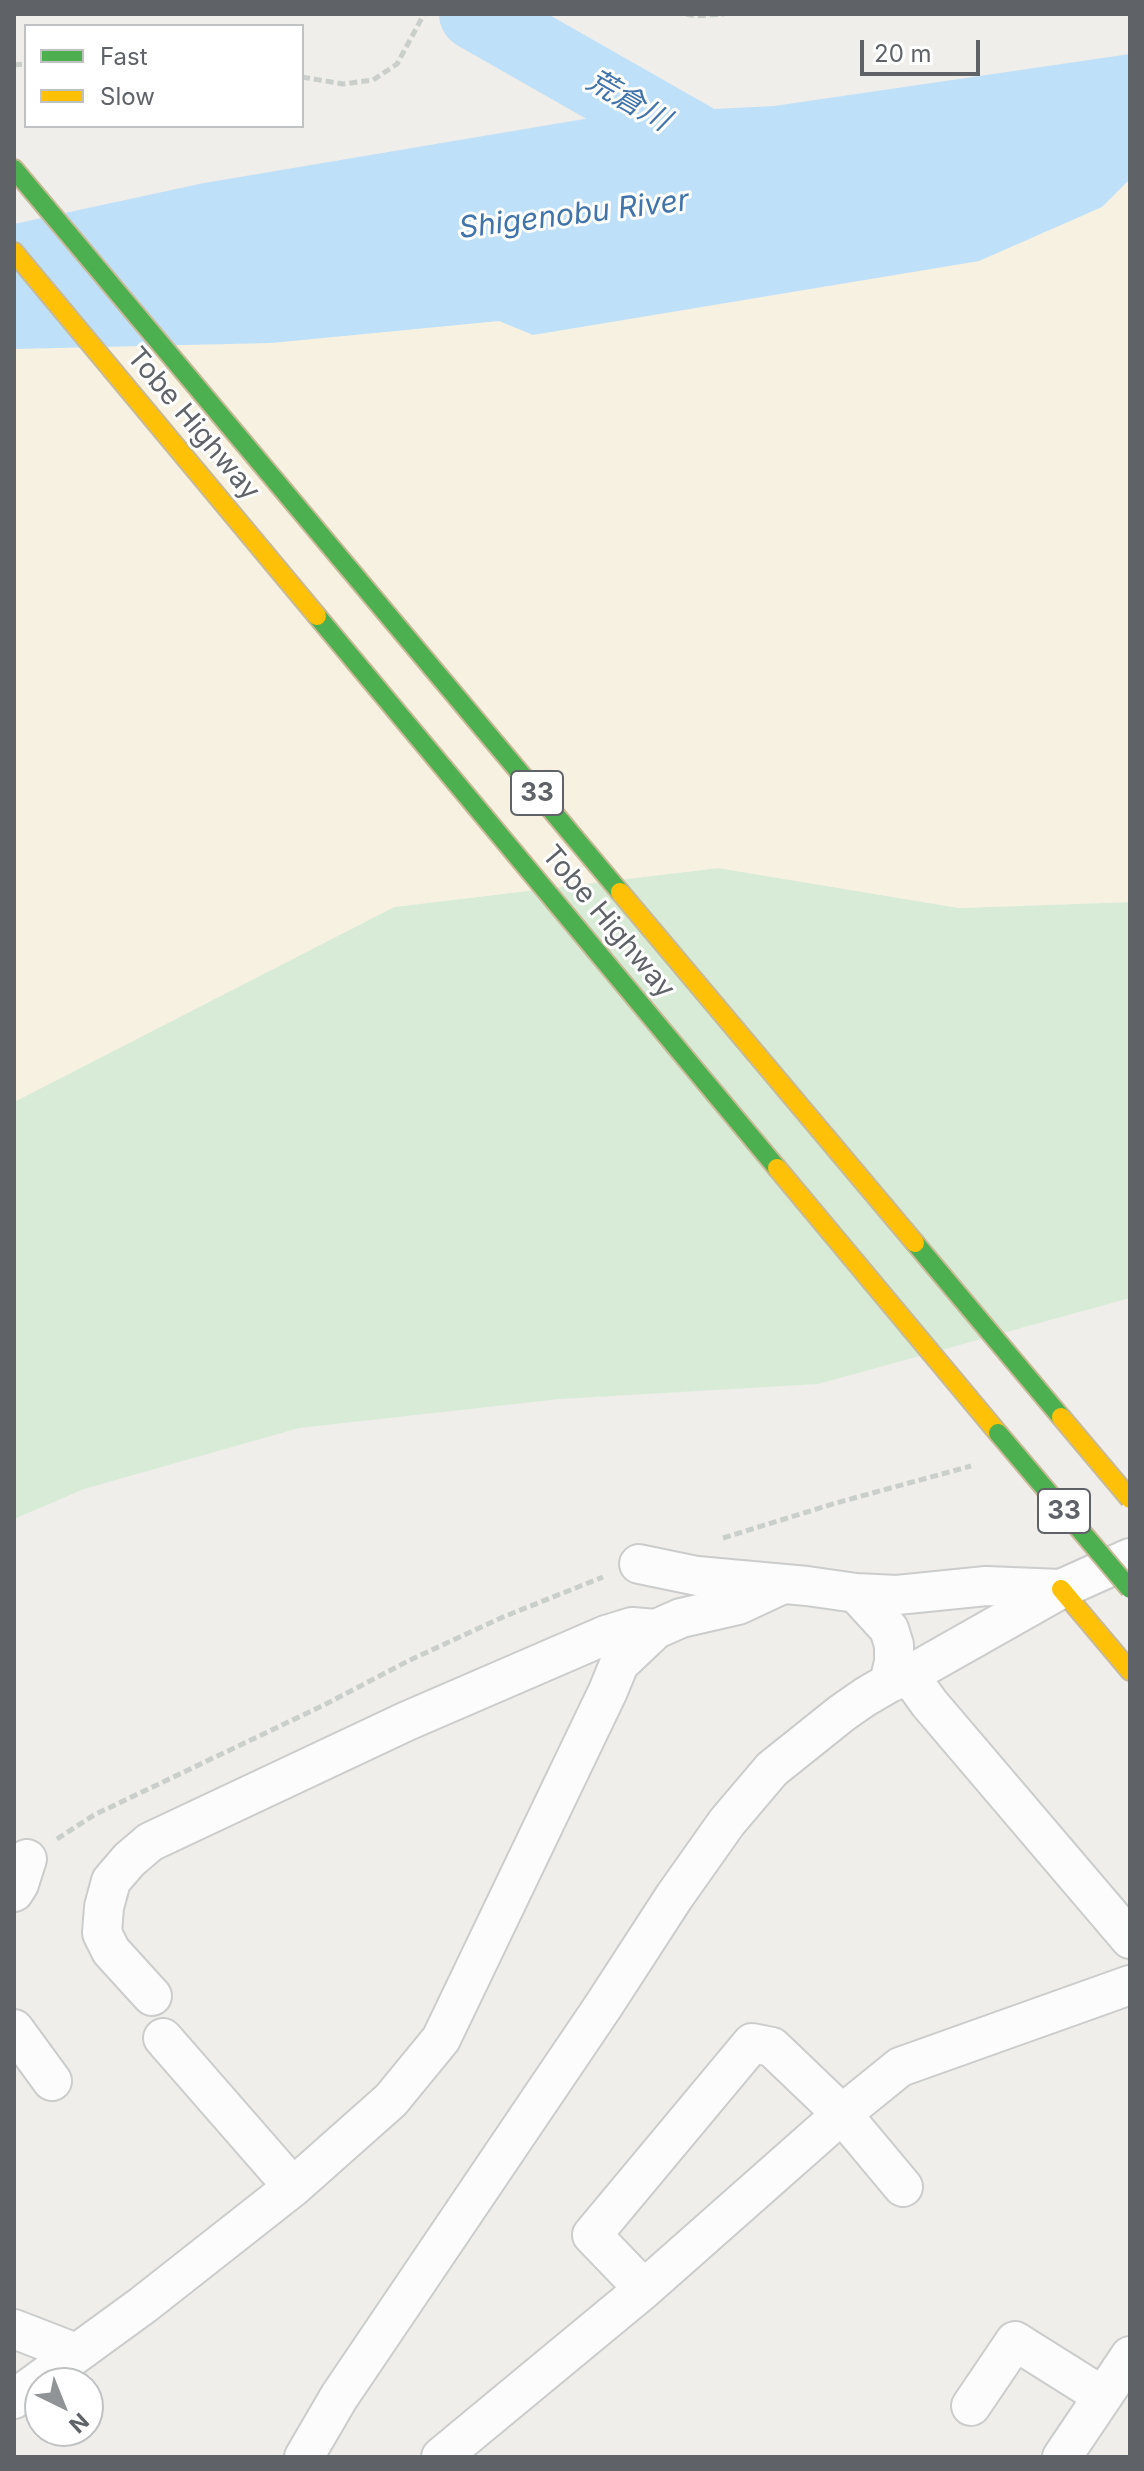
<!DOCTYPE html>
<meta charset="utf-8">
<style>
body{margin:0}
#map{position:relative;width:1144px;height:2471px;overflow:hidden;background:#efeeea;font-family:Inter,sans-serif}
canvas{display:block}
.frame{position:absolute;inset:0;border:16px solid #5f6368;pointer-events:none}
.legend{position:absolute;left:24px;top:24px;width:280px;height:104px;box-sizing:border-box;background:#fff;border:2px solid #bfc1c3;margin:0;padding:10px 14px;list-style:none;font-size:24px;color:#5f6368}
.legend li{display:flex;align-items:center;gap:16px;height:40px}
.legend b{width:40px;border:2px solid #bfc1c3}
.north{position:absolute;left:24px;top:2367px;width:80px;height:80px;box-sizing:border-box;background:#fff;border:2px solid #bfc1c3;border-radius:50%;rotate:137deg;font-size:22px;font-weight:700;line-height:32px;text-align:center;color:#5f6368}
.north::after{content:'';display:block;margin:auto;width:28px;height:36px;background:#919496;clip-path:polygon(50% 0,100% 100%,50% 72%,0 100%)}
.scale{position:absolute;left:860px;top:40px;width:120px;height:36px;box-sizing:border-box;border:4px solid #5f6368;border-top:0;padding-left:10px;font-size:24px;line-height:28px;white-space:nowrap;color:#5f6368;-webkit-text-stroke:6px #fff;paint-order:stroke}
</style>
<div id="map">
<canvas width="1144" height="2471"></canvas>
<div class="frame"></div>
<ul class="legend">
<li><b style="height:10px;background:#4caf50"></b>Fast</li>
<li><b style="height:10px;background:#ffc107"></b>Slow</li>
</ul>
<div class="north">N</div>
<div class="scale">20 m</div>
</div>
<script>
const g = document.querySelector('canvas').getContext('2d');
g.lineJoin = 'round';
function paint(path, color) { g.fillStyle = color; g.fill(path, 'evenodd'); }
const shape = rows => new Path2D(rows.map(r => 'M' + r).join(''));
function strokePath(path, color, width, dash) { g.strokeStyle = color; g.lineWidth = width; g.lineCap = dash ? 'butt' : 'round'; g.setLineDash(dash || []); g.stroke(path); }
function drawText(font, color, halo, rows, align = 'center') {
  g.font = font + ' Inter,"Noto Sans JP",sans-serif'; g.lineWidth = 6; g.setLineDash([]); g.textBaseline = 'middle'; g.strokeStyle = halo; g.fillStyle = color; for (const [text, x, y, turn = 0] of rows) {
    g.save(); g.translate(x, y); g.rotate((+turn || 0) * Math.PI / 180); g.textAlign = isNaN(turn) ? turn : align; if (halo) g.strokeText(text, 0, 0); g.fillText(text, 0, 0); g.restore();
  }
}
paint(shape([
 [718,868,959,908,1130,902,1130,1298,818,1384,560,1399,299,1428,84,1489,14,1519,14,1102,394,907]
]), '#d8ebd6');
paint(shape([
 [1130,92,1130,902,959,908,718,868,394,907,14,1102,14,249]
]), '#f6f1e1');
paint(shape([
 [1130,54,1130,179,1102,207,979,261,533,335,499,321,271,343,14,349,14,224,204,183,614,114,774,106]
]), '#bfe0f9');
strokePath(shape([
 [475,14,733,161]
]), '#bfe0f9', 72);
const street = shape([
 [639,1564,697,1576,807,1586,856,1593,897,1595,986,1586,1061,1589,1130,1558],
 [856,1593,889,1629,894,1645,894,1662,889,1683],
 [909,1675,929,1703,1130,1939],
 [14,1892,19,1884,27,1859],
 [152,1996,111,1951,102,1933,104,1907,111,1881,129,1860,150,1842,407,1721,606,1635,632,1627,656,1629],
 [14,2029,52,2081],
 [163,2038,293,2187],
 [644,2289,592,2235,752,2043,772,2047,842,2114,903,2187],
 [14,2329,76,2353],
 [14,2399,143,2305,293,2187,391,2100,441,2039,608,1691,619,1664,656,1629,681,1618,738,1605,783,1584],
 [971,2406,1015,2341,1101,2395],
 [304,2457,339,2397,604,2005,674,1897,727,1822,772,1769,842,1713,865,1697,889,1683,909,1675,1061,1589],
 [441,2457,644,2289,842,2114,900,2067,1130,1985],
 [1062,2457,1130,2356]
]);
const fast = shape([
 [14,169,620,892],
 [317,616,777,1168],
 [915,1243,1061,1417]
]);
const slow = shape([
 [14,252,317,616],
 [620,892,915,1243],
 [777,1168,998,1433],
 [1061,1589,1130,1671]
]);
strokePath(street, '#cbcccc', 42);
strokePath(fast, '#c8b996', 22);
strokePath(slow, '#c8b996', 22);
strokePath(shape([
 [686,14,696,16,724,14],
 [14,65,26,64],
 [302,77,343,84,373,80,397,64,424,14],
 [723,1538,836,1503,971,1466],
 [57,1839,94,1815,324,1705,410,1660,503,1617,603,1577]
]), '#cacfcc', 5, [8, 4]);
strokePath(street, '#fdfcfc', 38);
strokePath(fast, '#4caf50', 18);
strokePath(slow, '#ffc107', 18);
const fastBridge = shape([
 [998,1433,1130,1589]
]);
const slowBridge = shape([
 [1061,1417,1130,1499]
]);
strokePath(fastBridge, '#c8b996', 22, []);
strokePath(slowBridge, '#c8b996', 22, []);
strokePath(fastBridge, '#4caf50', 18);
strokePath(slowBridge, '#ffc107', 18);
for (const [x, y, w] of [
 [537,793,52],
 [1064,1511,52]
]) { const box = new Path2D(); box.roundRect(x - w / 2, y - 22, w, 44, 6); g.fillStyle = '#fff'; g.fill(box); strokePath(box, '#5f6368', 2); }
drawText('bold 26px', '#5f6368', null, [
 ["33",537,793],
 ["33",1064,1511]
]);
drawText('28px', '#5f6368', '#fff', [
 ["Tobe Highway",193,424,50],
 ["Tobe Highway",608,922,50]
]);
drawText('italic 30px', '#4174aa', '#fff', [
 ["荒倉川",628,101,30],
 ["Shigenobu River",574,215,-7]
]);
</script>
